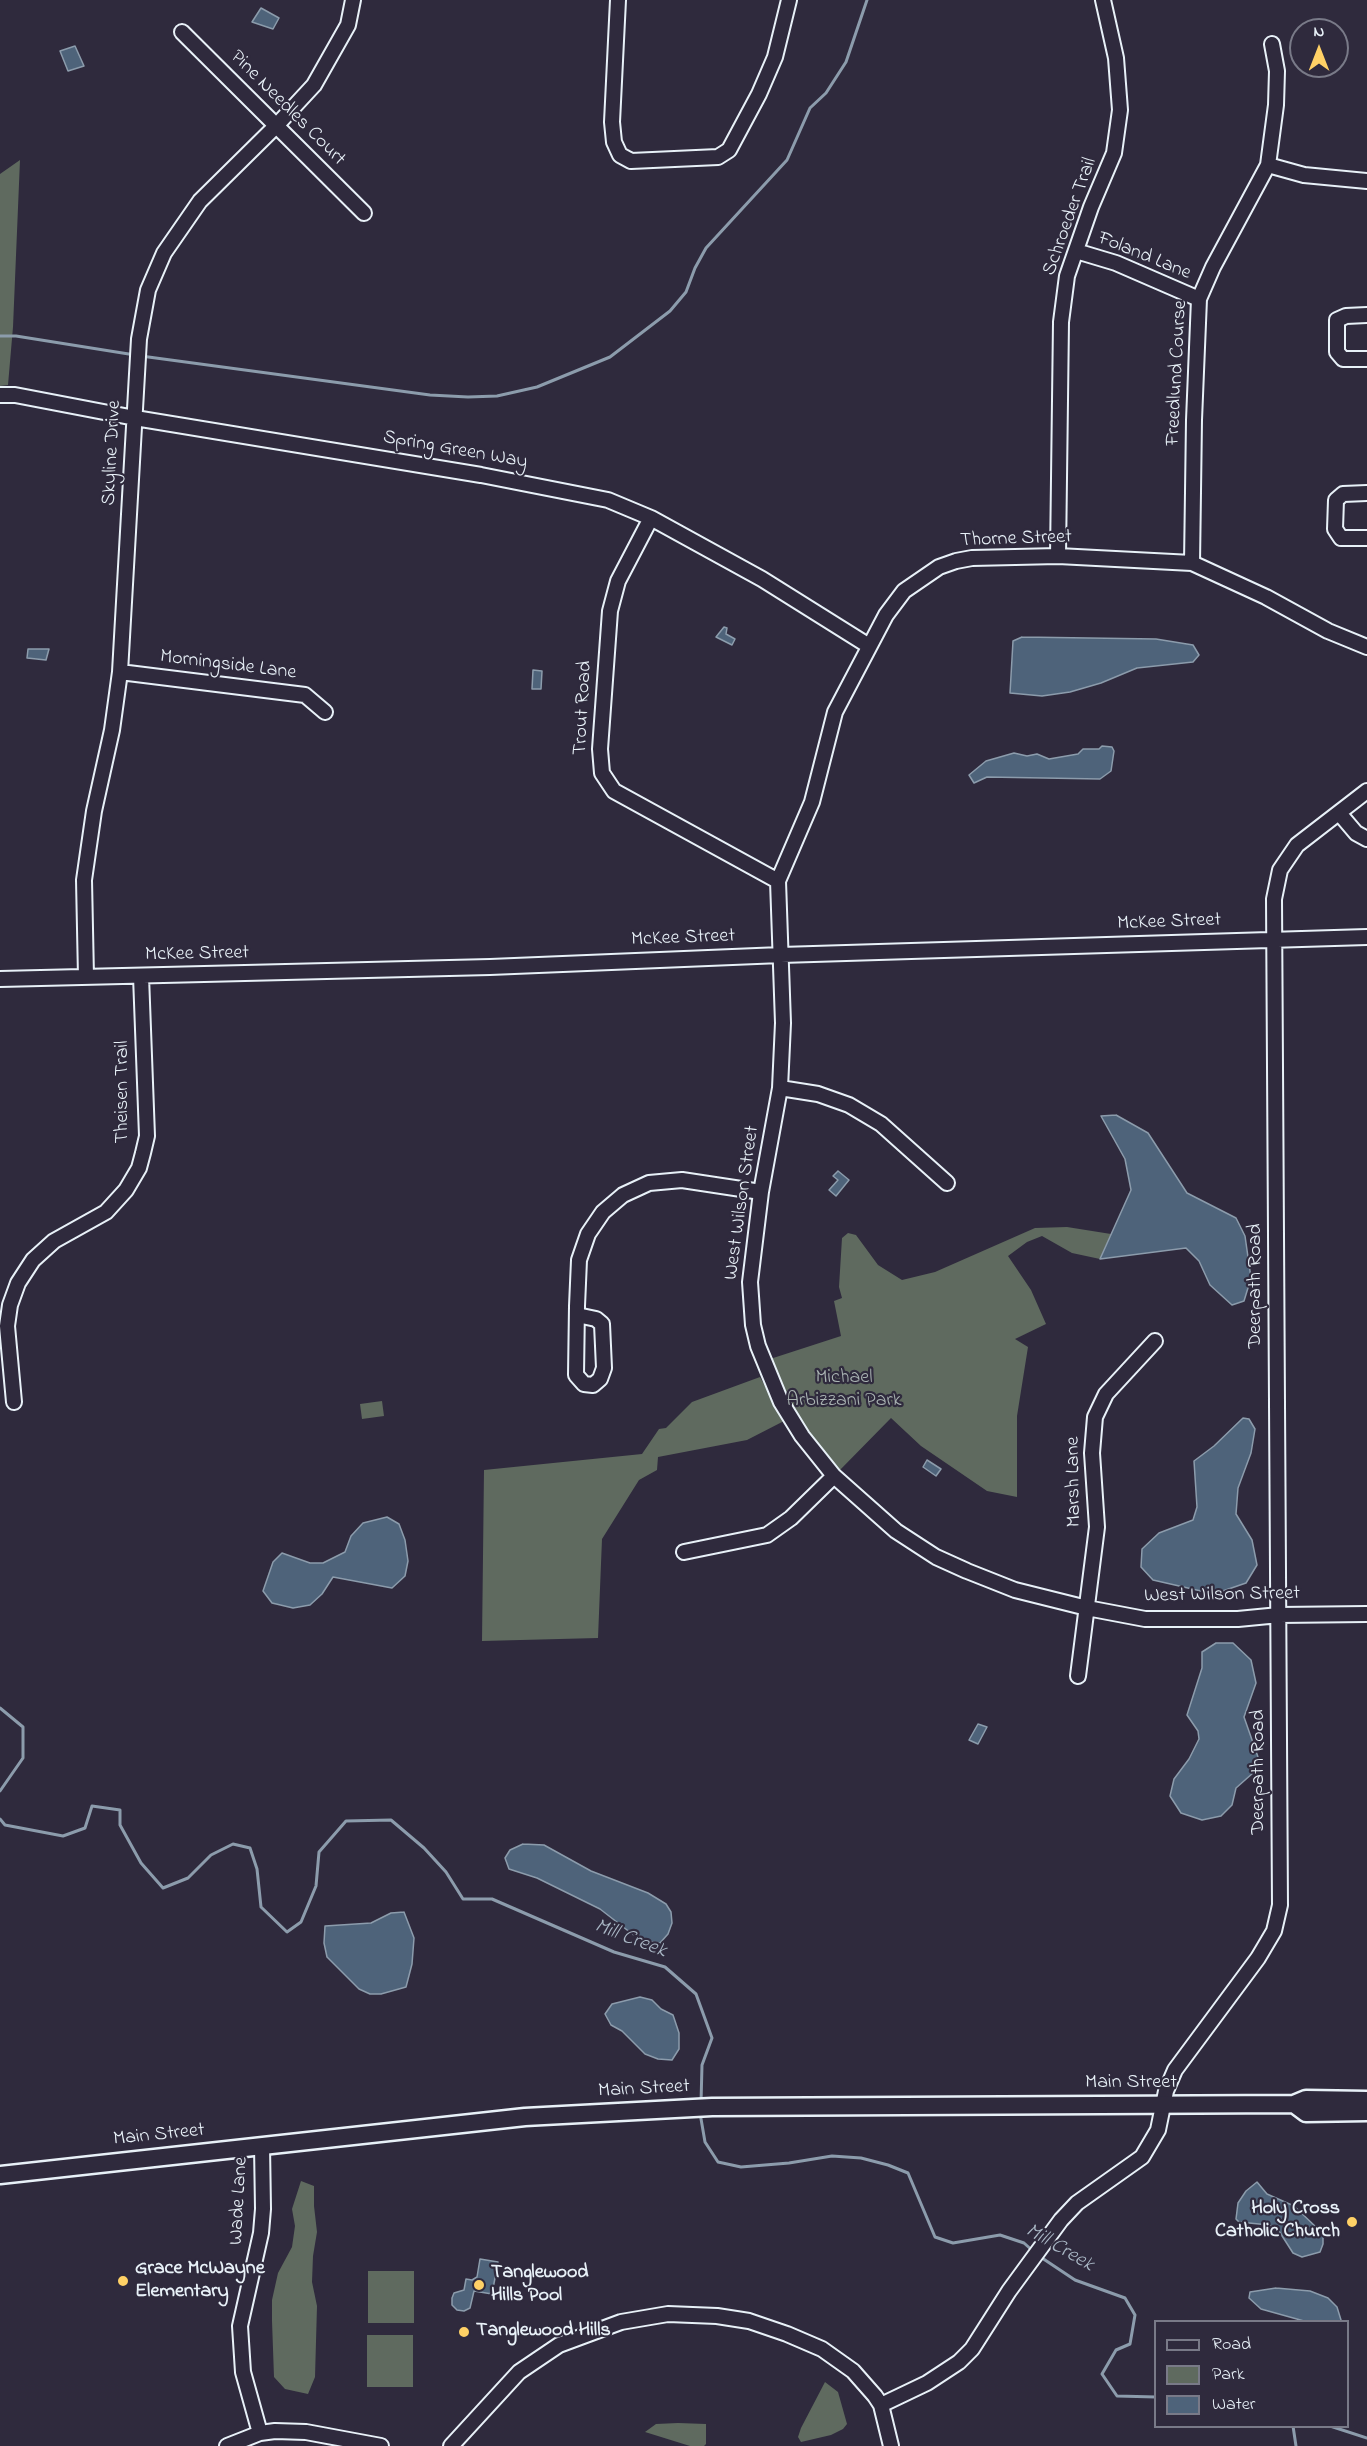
<!DOCTYPE html>
<style>
body{margin:0}
#map{position:relative;width:1367px;height:2446px;overflow:hidden;background:#2f2a3d;font-family:"Indie Flower",sans-serif}
canvas{display:block}
.legend{position:absolute;left:1154px;top:2320px;width:195px;height:108px;box-sizing:border-box;background:#2f2a3d;border:2px solid #797a88;margin:0;padding:8px 10px;list-style:none;font-size:18px;color:#e8f1f8}
.legend li{display:flex;align-items:center;gap:12px;height:30px}
.legend b{width:30px;border:2px solid #797a88}
.north{position:absolute;left:1289px;top:18px;width:60px;height:60px;box-sizing:border-box;background:#2f2a3d;border:2px solid #797a88;border-radius:50%;rotate:0deg;font-size:16px;font-weight:700;line-height:24px;text-align:center;color:#e8f1f8}
.north::after{content:'';display:block;margin:auto;width:21px;height:27px;background:#ffd166;clip-path:polygon(50% 0,100% 100%,50% 72%,0 100%)}
</style>
<div id="map">
<canvas width="1367" height="2446"></canvas>
<ul class="legend">
<li><b style="height:8px;background:#2f2a3d"></b>Road</li>
<li><b style="height:16px;background:#5f6a5f"></b>Park</li>
<li><b style="height:16px;background:#4e637a"></b>Water</li>
</ul>
<div class="north">N</div>
</div>
<script>
const g = document.querySelector('canvas').getContext('2d');
g.lineJoin = 'round';
function paint(path, color) { g.fillStyle = color; g.fill(path, 'evenodd'); }
const shape = rows => new Path2D(rows.map(r => 'M' + r).join(''));
function strokePath(path, color, width, dash) { g.strokeStyle = color; g.lineWidth = width; g.lineCap = dash ? 'butt' : 'round'; g.setLineDash(dash || []); g.stroke(path); }
function drawText(font, color, halo, rows, align = 'center') {
  g.font = font + ' "Indie Flower",sans-serif'; g.lineWidth = 4.5; g.setLineDash([]); g.textBaseline = 'middle'; g.strokeStyle = halo; g.fillStyle = color; for (const [text, x, y, turn = 0] of rows) {
    g.save(); g.translate(x, y); g.rotate((+turn || 0) * Math.PI / 180); g.textAlign = isNaN(turn) ? turn : align; if (halo) g.strokeText(text, 0, 0); g.fillText(text, 0, 0); g.restore();
  }
}
paint(shape([
 [20,160,13,327,8,385,0,386,0,174],
 [1067,1227,1111,1234,1100,1259,1072,1253,1042,1236,1027,1242,1008,1256,1031,1290,1046,1324,1015,1339,1028,1347,1017,1416,1017,1497,987,1491,921,1446,891,1418,838,1472,784,1398,767,1360,841,1336,834,1301,842,1298,839,1287,842,1238,848,1233,856,1235,878,1265,902,1280,935,1272,1035,1228],
 [760,1377,784,1421,747,1440,658,1457,657,1470,639,1480,602,1539,598,1638,482,1641,484,1470,642,1454,659,1429,666,1428,692,1402],
 [382,1401,384,1416,362,1419,360,1404],
 [301,2181,314,2186,314,2206,317,2232,313,2256,312,2282,317,2306,315,2377,308,2394,285,2389,274,2377,272,2321,272,2300,278,2273,292,2247,295,2226,292,2209],
 [368,2271,414,2271,414,2323,368,2323],
 [367,2335,413,2335,413,2387,367,2387],
 [825,2382,838,2392,847,2424,843,2429,831,2435,801,2442,798,2437,801,2428],
 [678,2423,706,2424,706,2444,704,2446,690,2446,645,2432,656,2424]
]), '#5f6a5f');
const water = shape([
 [261,8,279,18,273,29,252,22,261,8],
 [75,46,84,66,68,71,60,51,75,46],
 [724,627,727,628,726,634,735,639,732,645,716,637,724,627],
 [1022,637,1156,639,1193,645,1199,655,1193,662,1137,668,1101,683,1070,692,1042,696,1010,693,1013,641,1022,637],
 [28,649,49,649,46,660,27,658,28,649],
 [533,670,542,671,541,689,532,689,533,670],
 [1102,746,1112,747,1114,751,1111,771,1100,779,987,777,974,783,969,775,986,761,1014,753,1027,756,1037,754,1049,759,1078,754,1083,749,1099,749,1102,746],
 [1116,1115,1148,1133,1187,1193,1236,1218,1245,1236,1251,1278,1244,1301,1232,1305,1210,1285,1199,1261,1186,1248,1100,1259,1131,1190,1125,1159,1101,1116,1116,1115],
 [838,1171,849,1180,836,1196,829,1190,838,1180,833,1176,838,1171],
 [1243,1418,1249,1419,1255,1429,1251,1453,1238,1488,1236,1514,1252,1540,1257,1565,1246,1583,1214,1594,1153,1580,1141,1567,1142,1549,1159,1533,1193,1520,1197,1507,1194,1461,1214,1446,1243,1418],
 [927,1460,941,1469,936,1476,923,1467,927,1460],
 [387,1517,399,1524,405,1540,408,1561,405,1576,392,1588,333,1577,322,1594,310,1605,293,1608,272,1603,263,1591,273,1562,282,1553,310,1563,323,1563,345,1552,351,1536,363,1523,387,1517],
 [1216,1643,1233,1643,1251,1660,1256,1683,1244,1717,1258,1757,1253,1773,1236,1788,1232,1805,1221,1816,1202,1820,1181,1813,1170,1796,1174,1779,1189,1759,1199,1739,1198,1731,1187,1715,1202,1668,1202,1652,1216,1643],
 [978,1724,987,1727,978,1744,969,1740,978,1724],
 [523,1844,544,1845,591,1871,648,1893,666,1904,671,1912,672,1923,668,1934,660,1943,640,1940,600,1909,537,1878,509,1869,505,1858,510,1850,523,1844],
 [404,1912,414,1938,412,1964,406,1987,381,1994,370,1994,359,1989,327,1957,324,1943,325,1926,371,1923,391,1913,404,1912],
 [640,1997,652,2000,661,2009,673,2015,679,2033,679,2049,672,2060,658,2059,645,2054,622,2031,611,2025,605,2014,612,2004,640,1997],
 [1257,2182,1267,2194,1294,2206,1318,2229,1323,2237,1323,2244,1320,2252,1302,2257,1293,2253,1277,2228,1269,2225,1239,2222,1236,2219,1238,2203,1246,2191,1257,2182],
 [480,2259,498,2262,492,2294,474,2291,470,2308,464,2311,457,2310,452,2305,452,2298,454,2293,464,2290,466,2279,472,2280,477,2277,480,2259],
 [1276,2288,1310,2291,1328,2298,1337,2307,1341,2320,1340,2321,1304,2321,1261,2309,1249,2298,1250,2292,1276,2288]
]);
paint(water, '#4e637a');
strokePath(water, '#8c9cac', 1.5);
strokePath(shape([
 [0,336,16,336,135,355],
 [141,356,430,395,468,397,497,396,537,387,610,357,670,311,686,292,695,268,706,248,787,160,810,108,826,93,846,62,867,0],
 [0,1708,23,1727,23,1758,0,1791],
 [0,1819,5,1825,63,1836,85,1828,92,1806,120,1810,120,1825,141,1863,163,1888,188,1878,211,1855,233,1844,250,1848,257,1869,261,1907,287,1932,301,1922,316,1886,319,1852,346,1821,391,1820,424,1848,446,1872,463,1899,492,1899,614,1952,665,1967,696,1994,712,2038,702,2065,701,2103],
 [700,2113,705,2142,718,2162,741,2167,789,2163,832,2156,861,2158,888,2165,908,2173,935,2237,953,2243,1000,2235,1024,2243,1034,2252],
 [1039,2256,1075,2280,1125,2298,1135,2315,1130,2344,1116,2350,1102,2374,1117,2396,1156,2397],
 [1293,2426,1296,2446],
 [1330,2426,1367,2438]
]), '#8c9cac', 3);
const minor = shape([
 [618,0,612,122,614,142,620,155,631,161,718,157,729,150,759,94,775,57,789,0],
 [182,32,364,213],
 [1268,165,1304,175,1367,181],
 [1076,251,1116,263,1199,299],
 [1367,315,1346,316,1337,320,1337,352,1343,359,1367,359],
 [0,395,15,395,135,418,481,475,608,500,651,518,762,579,869,646],
 [1367,493,1343,494,1336,500,1335,529,1341,538,1367,538],
 [651,518,618,581,610,611,600,749,602,773,614,791,778,881],
 [1058,556,1061,322,1067,276,1091,207,1114,153,1120,110,1116,58,1103,0],
 [1192,563,1194,420,1199,299,1213,267,1268,165,1276,105,1277,71,1272,44],
 [1367,647,1328,631,1266,597,1192,563,1058,556,972,558,956,561,939,567,904,591,886,615,835,712,812,802,778,881,783,1023,780,1088,761,1192,750,1282,753,1325,758,1346,781,1402,802,1436,834,1476,896,1531,936,1557,967,1571,1015,1590,1087,1608,1145,1619,1238,1619,1279,1615,1367,1614],
 [120,672,305,695,325,712],
 [1339,813,1356,833,1367,839],
 [86,977,84,880,94,811,112,730,120,672,139,339,148,290,164,253,200,201,276,126,314,85,348,25,353,0],
 [0,979,490,967,781,955,1367,937],
 [780,1088,818,1094,849,1105,881,1124,947,1183],
 [577,1315,596,1319,602,1324,604,1368,600,1379,593,1385,584,1384,576,1375,577,1306,579,1260,588,1234,603,1212,623,1195,649,1183,682,1180,761,1192],
 [14,1402,7,1326,10,1305,18,1283,33,1260,54,1241,106,1212,126,1190,139,1168,143,1153,147,1136,141,976],
 [684,1552,767,1535,791,1518,834,1476],
 [1078,1676,1097,1527,1092,1453,1095,1417,1106,1394,1155,1341],
 [881,2405,927,2383,959,2362,972,2349,1009,2291,1061,2220,1077,2203,1142,2157,1158,2130,1166,2091,1175,2070,1258,1958,1274,1931,1280,1905,1274,899,1280,870,1297,845,1367,791],
 [260,2433,243,2372,240,2326,261,2233,263,2209,262,2146],
 [227,2446,260,2433,275,2431,306,2432,381,2446],
 [451,2446,519,2372,559,2345,621,2322,668,2314,717,2316,749,2321,787,2334,822,2349,853,2371,875,2396,881,2405,891,2446]
]);
const major = shape([
 [1294,2104,1306,2113,1367,2112],
 [0,2175,525,2117,712,2107,1294,2104,1306,2099,1367,2100]
]);
strokePath(minor, '#e8f1f8', 18);
strokePath(major, '#e8f1f8', 21);
strokePath(minor, '#2f2a3d', 14);
strokePath(major, '#2f2a3d', 16);
for (const [x, y, r, color] of [
 [1352,2222,6,"#ffd166"],
 [123,2281,6,"#ffd166"],
 [479,2285,6,"#ffd166"],
 [464,2332,6,"#ffd166"]
]) { const dot = new Path2D(); dot.arc(x, y, r, 0, 2 * Math.PI); g.fillStyle = color; g.fill(dot); strokePath(dot, '#2f2a3d', 2); }
drawText('20px', '#e8f1f8', '#2f2a3d', [
 ["Pine Needles Court",287,109,45],
 ["Schroeder Trail",1071,217,-70],
 ["Foland Lane",1144,257,22],
 ["Freedlund Course",1178,373,-87],
 ["Spring Green Way",455,451,10],
 ["Skyline Drive",113,453,-87],
 ["Thorne Street",1016,540,-2],
 ["Morningside Lane",228,666,7],
 ["Trout Road",584,708,-87],
 ["McKee Street",1169,923,-2],
 ["McKee Street",683,939,-2],
 ["McKee Street",197,955,-1],
 ["Theisen Trail",124,1092,-90],
 ["West Wilson Street",743,1203,-82],
 ["Deerpath Road",1257,1286,-90],
 ["Marsh Lane",1075,1482,-91],
 ["West Wilson Street",1222,1596,-1],
 ["Deerpath Road",1260,1772,-90],
 ["Main Street",1131,2084],
 ["Main Street",644,2090,-3],
 ["Main Street",159,2136,-6],
 ["Wade Lane",240,2201,-87]
]);
drawText('20px', '#aab4b3', '#2f2a3d', [
 ["Michael",844,1379],
 ["Arbizzani Park",844,1402]
]);
drawText('bold 20px', '#e8f1f8', '#2f2a3d', [
 ["Holy Cross",1340,2210,"right"],
 ["Catholic Church",1340,2233,"right"],
 ["Grace McWayne",135,2270],
 ["Elementary",135,2293],
 ["Tanglewood",491,2274],
 ["Hills Pool",491,2297],
 ["Tanglewood Hills",476,2332]
], 'left');
drawText('italic 21px', '#aab8c6', '#2f2a3d', [
 ["Mill Creek",630,1940,21],
 ["Mill Creek",1059,2249,30]
]);
</script>
